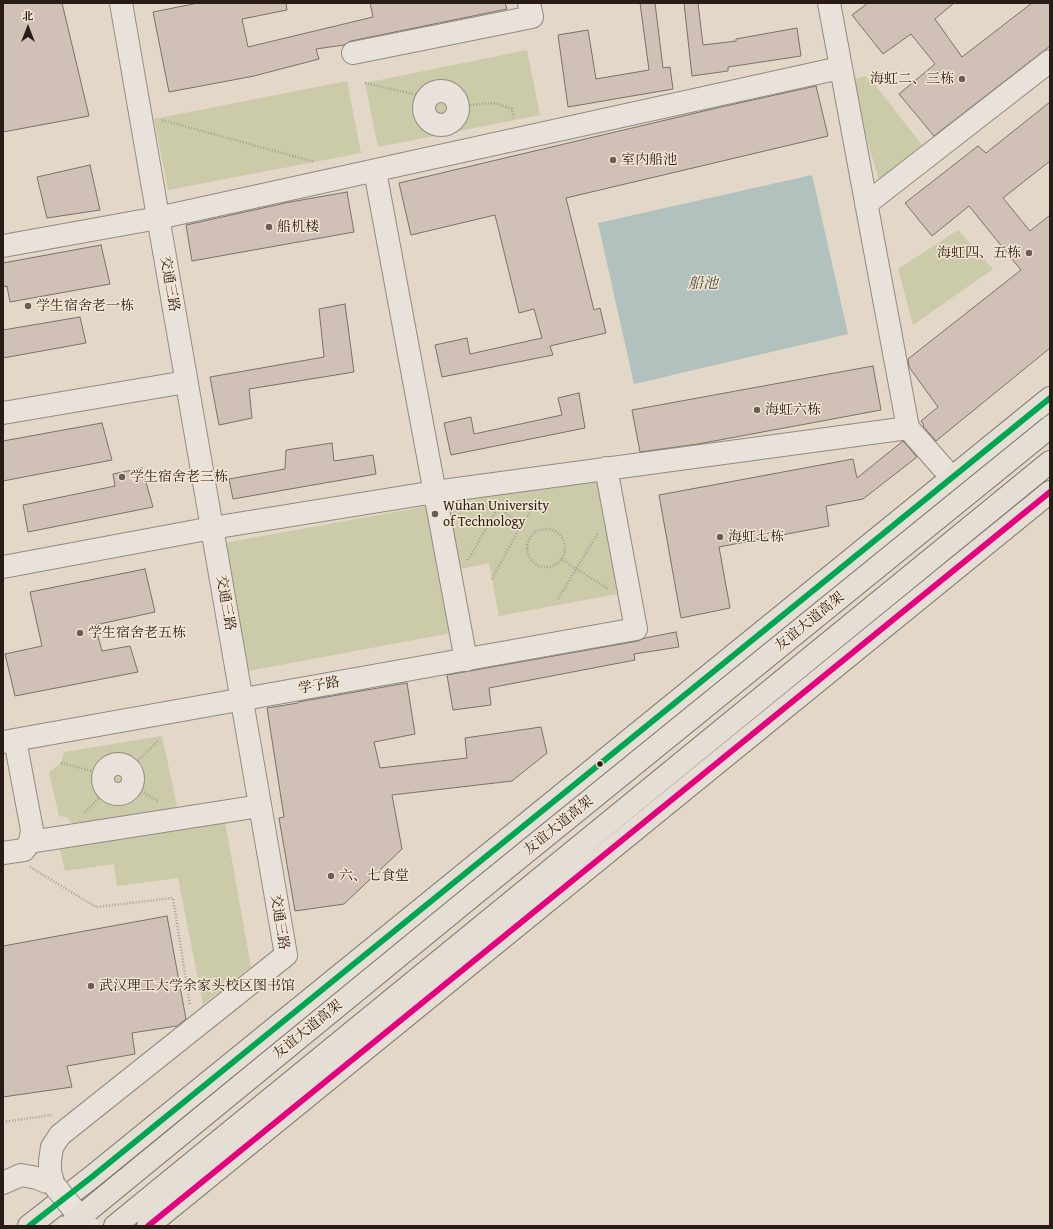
<!DOCTYPE html>
<meta charset="utf-8">
<style>
body{margin:0}
#map{position:relative;width:1053px;height:1229px;overflow:hidden;background:#e3d7c7;font-family:"Gentium Book Plus","Noto Serif SC",serif}
canvas{display:block}
.frame{position:absolute;inset:0;border:4px solid #291c16;pointer-events:none}
.north{position:absolute;left:8px;top:8px;width:40px;height:40px;-webkit-text-stroke:3px #f4e6d3;paint-order:stroke;rotate:0deg;font-size:11px;font-weight:700;line-height:16px;text-align:center;color:#291c16}
.north::after{content:'';display:block;margin:auto;width:14px;height:18px;background:#291c16;clip-path:polygon(50% 0,100% 100%,50% 72%,0 100%)}
</style>
<div id="map">
<canvas width="1053" height="1229"></canvas>
<div class="frame"></div>
<div class="north">北</div>
</div>
<script>
const g = document.querySelector('canvas').getContext('2d');
g.lineJoin = 'round';
function paint(path, color) { g.fillStyle = color; g.fill(path, 'evenodd'); }
const shape = rows => new Path2D(rows.map(r => 'M' + r).join(''));
function strokePath(path, color, width, dash) { g.strokeStyle = color; g.lineWidth = width; g.lineCap = dash ? 'butt' : 'round'; g.setLineDash(dash || []); g.stroke(path); }
function drawText(font, color, halo, rows, align = 'center') {
  g.font = font + ' "Gentium Book Plus","Noto Serif SC",serif'; g.lineWidth = 3; g.setLineDash([]); g.textBaseline = 'middle'; g.strokeStyle = halo; g.fillStyle = color; for (const [text, x, y, turn = 0] of rows) {
    g.save(); g.translate(x, y); g.rotate((+turn || 0) * Math.PI / 180); g.textAlign = isNaN(turn) ? turn : align; if (halo) g.strokeText(text, 0, 0); g.fillText(text, 0, 0); g.restore();
  }
}
paint(shape([
 [527,50,540,115,378,147,365,83],
 [865,76,875,85,922,145,879,180,853,93,855,79],
 [347,81,361,153,168,190,154,119],
 [958,230,993,269,913,325,898,269],
 [597,475,617,594,499,616,489,563,457,570,443,503],
 [428,506,451,633,248,671,224,543],
 [162,736,178,811,77,829,70,821,66,817,59,816,49,772,61,763,64,752],
 [224,816,251,967,203,1004,178,878,117,886,114,864,65,871,59,845]
]), '#cbcaa9');
paint(shape([
 [812,175,848,334,634,384,598,223]
]), '#b1c1bd');
const building = shape([
 [3,3,62,3,89,116,3,132,3,3],
 [198,3,286,3,287,10,242,19,248,47,373,17,370,3,505,3,507,9,351,41,344,45,316,49,319,59,254,76,169,92,153,12,198,3],
 [640,3,655,3,663,68,670,67,673,89,568,107,558,35,588,30,596,79,649,70,640,3],
 [684,3,698,3,703,45,736,41,736,39,797,28,801,56,728,67,728,71,692,76,684,3],
 [868,3,954,3,935,19,962,57,1032,3,1050,3,1050,46,934,136,899,94,935,64,911,34,883,54,852,15,868,3],
 [816,86,828,136,566,198,594,310,600,308,606,333,550,346,553,355,442,377,435,345,467,338,470,354,542,338,534,309,519,313,495,215,411,235,399,183,721,107,816,86],
 [1050,102,1050,161,1003,198,1030,231,1050,215,1050,348,936,441,923,426,924,425,921,421,938,407,909,367,908,359,1021,270,969,206,932,236,905,203,978,146,986,153,1050,102],
 [90,165,100,210,47,218,37,177,90,165],
 [347,192,354,232,192,261,186,225,290,202,347,192],
 [101,245,110,284,10,302,7,286,3,287,3,263,101,245],
 [345,304,354,372,249,389,252,418,219,425,210,377,324,357,319,309,345,304],
 [80,317,86,343,3,358,3,330,80,317],
 [873,366,881,410,698,444,640,452,632,410,873,366],
 [579,393,585,428,451,455,444,423,471,417,474,434,562,415,558,398,579,393],
 [102,423,112,460,3,481,3,441,102,423],
 [903,441,917,457,863,499,826,506,829,526,719,547,730,608,681,618,659,495,853,459,857,478,903,441],
 [332,443,334,461,373,455,376,474,233,499,229,479,285,469,286,450,332,443],
 [142,468,153,507,28,532,23,505,115,486,113,474,142,468],
 [145,569,155,612,95,625,102,651,130,646,138,672,15,696,5,654,42,646,30,592,145,569],
 [676,632,679,647,634,654,635,660,489,688,491,705,453,710,447,675,638,641,645,638,676,632],
 [407,683,415,734,374,742,380,768,467,758,465,738,541,727,547,753,512,781,392,795,402,849,344,904,295,911,279,818,284,817,267,708,298,703,298,702,407,683],
 [167,916,186,1019,177,1026,132,1033,135,1054,67,1066,72,1087,3,1097,3,946,167,916]
]);
paint(building, '#d1c0b5');
strokePath(building, '#797169', 1);
const minor = shape([
 [829,3,908,428,952,478],
 [353,53,532,17,529,3],
 '424 108a17 17 0 1 1 34 0a17 17 0 1 1-34 0Z',
 [375,171,466,660],
 [866,204,1050,61],
 [3,246,158,218,840,68],
 [3,413,186,382],
 [3,567,212,528,435,492,908,428],
 [3,742,636,629,606,468],
 '103 779a15 15 0 1 1 30 0a15 15 0 1 1-30 0Z',
 [30,842,260,806],
 [3,853,24,850,30,842,32,830,15,740],
 [3,1183,21,1175,37,1178,54,1185,50,1172,50,1161,52,1147,60,1135,286,955,121,3]
]);
const major = shape([
 [29,1226,93,1176,1050,398],
 [115,1226,1050,462],
 [148,1226,1050,492]
]);
strokePath(minor, '#938b81', 24);
strokePath(major, '#797169', 24);
strokePath(shape([
 [365,83,427,97,459,106,495,103,512,109,514,119],
 [162,120,315,162],
 [498,507,521,525],
 '527 548a19 19 0 1 1 38 0a19 19 0 1 1-38 0Z',
 [561,559,608,589],
 [468,560,500,504],
 [492,579,521,525,540,498],
 [558,599,598,533],
 [61,763,103,774],
 [129,769,159,740],
 [131,785,158,801],
 [85,812,107,790],
 [30,867,96,907,173,898,190,1006],
 [3,1122,52,1115]
]), '#a59f98', 2.5, [1, 2]);
strokePath(minor, '#e8e2db', 22);
strokePath(major, '#e5ded5', 22);
const minorBridge = shape([
 [54,1185,87,1226]
]);
const majorBridge = shape([
 [69,1226,472,896,1050,427]
]);
strokePath(minorBridge, '#938b81', 24, []);
strokePath(majorBridge, '#797169', 24, []);
strokePath(minorBridge, '#e8e2db', 22);
strokePath(majorBridge, '#e5ded5', 22);
strokePath(shape([
 [29,1226,93,1176,1050,398]
]), '#00a651', 6);
strokePath(shape([
 [148,1226,1050,492]
]), '#e5007d', 6);
for (const [x, y, r, color] of [
 [962,79,4,"#6a5d54"],
 [613,160,4,"#6a5d54"],
 [269,227,4,"#6a5d54"],
 [1029,253,4,"#6a5d54"],
 [28,306,4,"#6a5d54"],
 [757,410,4,"#6a5d54"],
 [122,477,4,"#6a5d54"],
 [435,514,4,"#6a5d54"],
 [720,537,4,"#6a5d54"],
 [80,633,4,"#6a5d54"],
 [600,764,3.5,"#291c16"],
 [331,876,4,"#6a5d54"],
 [91,986,4,"#6a5d54"]
]) { const dot = new Path2D(); dot.arc(x, y, r, 0, 2 * Math.PI); g.fillStyle = color; g.fill(dot); strokePath(dot, '#f4e6d3', 1.5); }
drawText('14px', '#291c16', '#f4e6d3', [
 ["海虹二、三栋",954,79,"right"],
 ["室内船池",621,160],
 ["船机楼",277,227],
 ["海虹四、五栋",1021,253,"right"],
 ["学生宿舍老一栋",36,306],
 ["海虹六栋",765,410],
 ["学生宿舍老三栋",130,477],
 ["Wuhan University",443,506],
 ["of Technology",443,522],
 ["海虹七栋",728,537],
 ["学生宿舍老五栋",88,633],
 ["六、七食堂",339,876],
 ["武汉理工大学余家头校区图书馆",99,986]
], 'left');
drawText('14px', '#291c16', '#f4e6d3', [
 ["交通三路",169,284,80],
 ["交通三路",225,603,80],
 ["友谊大道高架",810,622,-39],
 ["学子路",319,686,-10],
 ["友谊大道高架",559,826,-39],
 ["交通三路",279,922,81],
 ["友谊大道高架",308,1030,-39]
]);
drawText('italic 15px', '#4c4b47', '#f4e6d3', [
 ["船池",703,284]
]);
</script>
